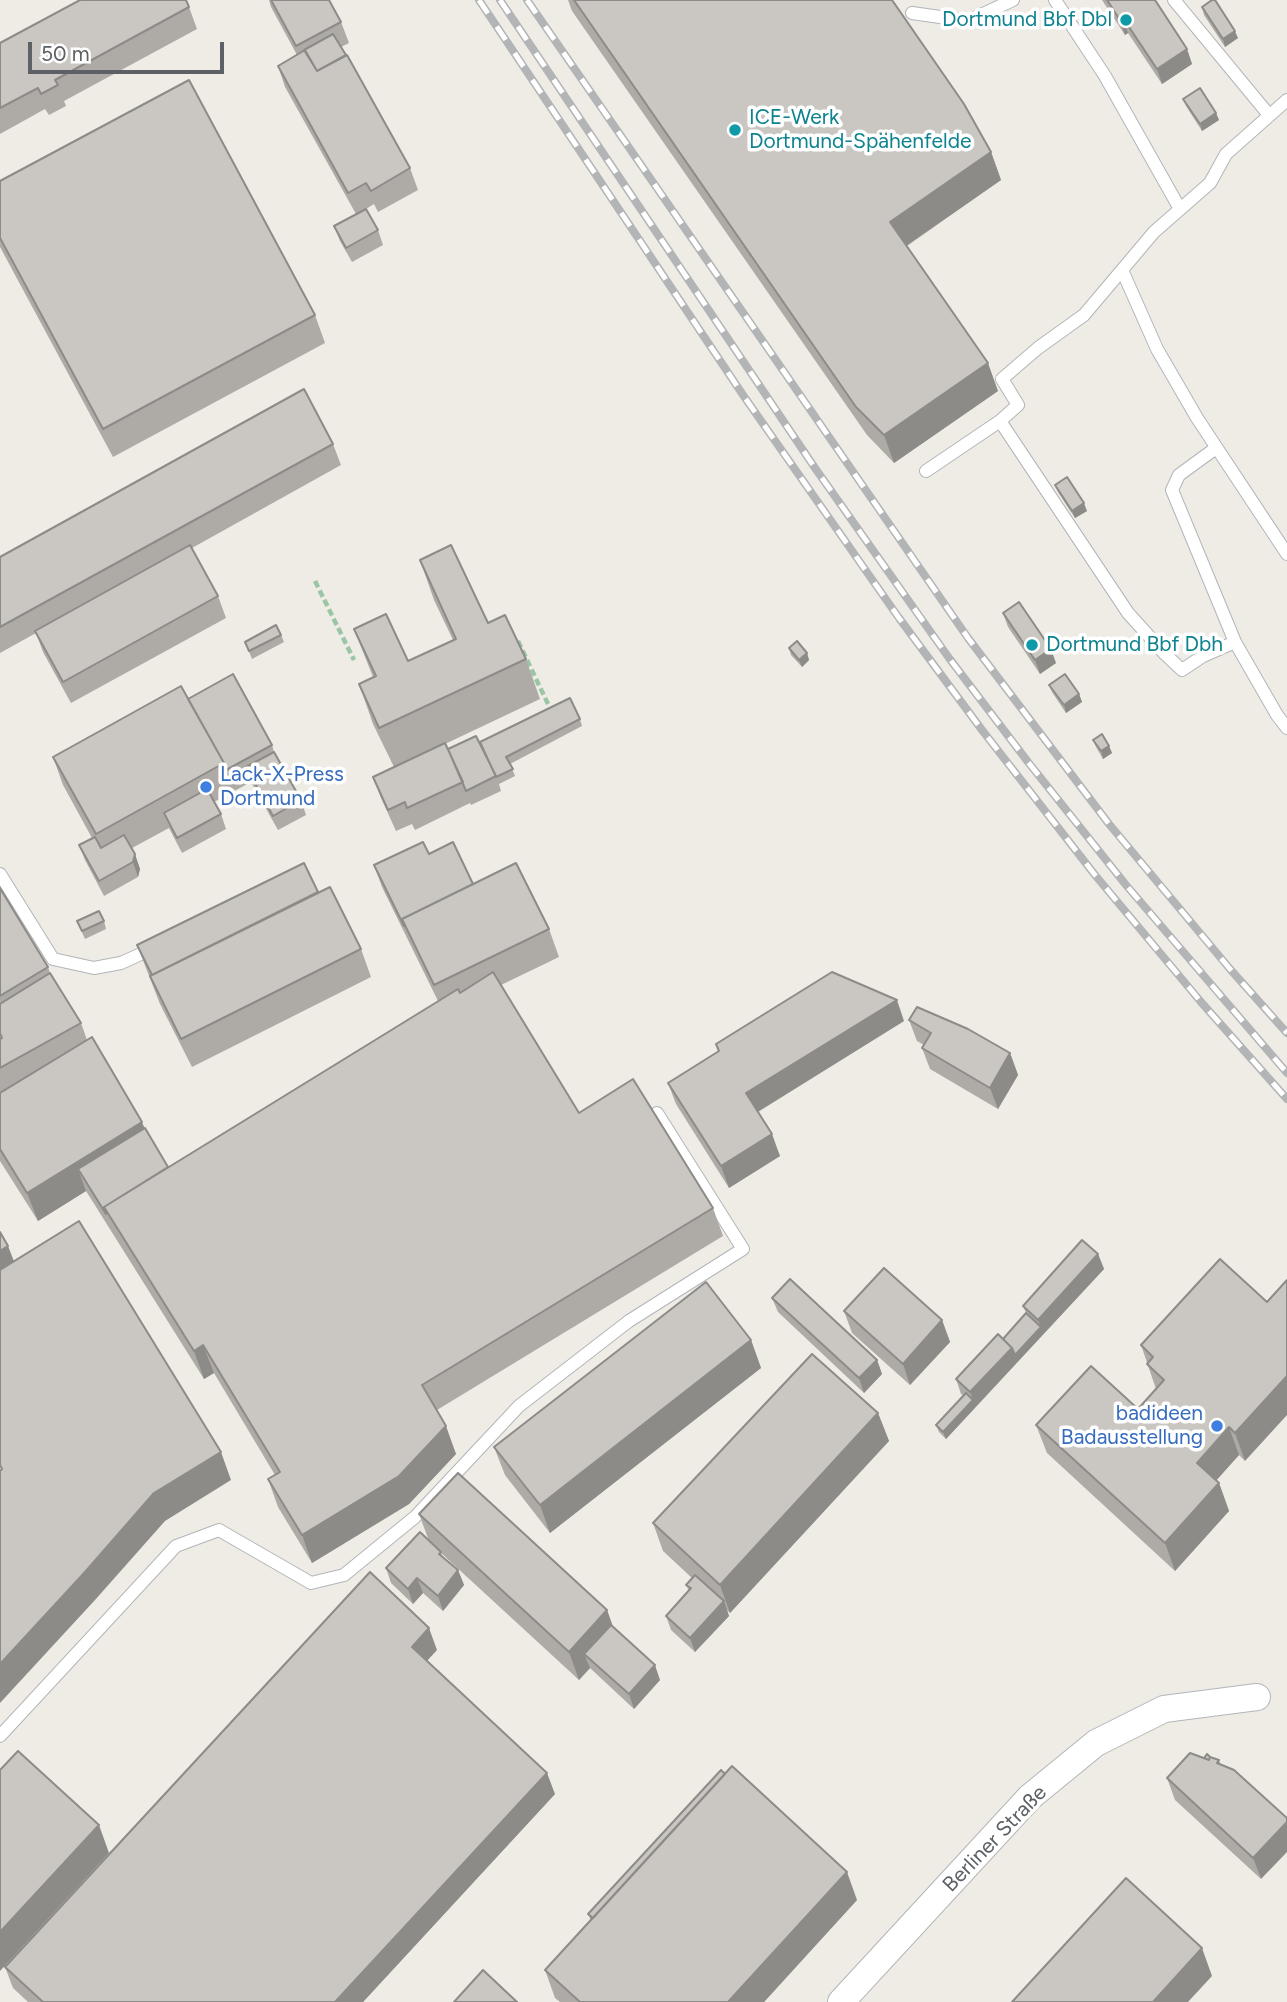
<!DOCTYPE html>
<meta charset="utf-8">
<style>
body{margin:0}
#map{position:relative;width:1287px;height:2002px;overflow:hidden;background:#eeece5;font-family:Figtree,sans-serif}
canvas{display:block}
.scale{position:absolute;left:28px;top:42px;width:196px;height:32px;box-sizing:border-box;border:4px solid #5c6165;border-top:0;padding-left:9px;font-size:21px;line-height:24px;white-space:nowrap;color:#5c6165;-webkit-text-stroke:5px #fff;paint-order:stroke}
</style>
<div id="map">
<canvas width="1287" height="2002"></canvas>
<div class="scale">50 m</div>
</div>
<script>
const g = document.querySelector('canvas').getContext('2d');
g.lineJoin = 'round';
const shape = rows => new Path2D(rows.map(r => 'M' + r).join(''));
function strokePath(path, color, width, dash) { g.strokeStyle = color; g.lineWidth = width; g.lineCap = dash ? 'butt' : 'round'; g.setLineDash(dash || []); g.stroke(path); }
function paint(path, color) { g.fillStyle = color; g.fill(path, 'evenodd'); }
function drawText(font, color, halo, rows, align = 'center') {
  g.font = font + ' Figtree,sans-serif'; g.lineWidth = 7; g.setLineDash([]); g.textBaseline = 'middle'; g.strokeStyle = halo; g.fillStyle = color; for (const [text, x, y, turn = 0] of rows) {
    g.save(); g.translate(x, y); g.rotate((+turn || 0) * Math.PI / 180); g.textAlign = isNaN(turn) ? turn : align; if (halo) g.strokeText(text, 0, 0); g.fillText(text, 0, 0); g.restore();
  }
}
const lane = shape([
 [1055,0,1105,76,1180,209],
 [1174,0,1269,115],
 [912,13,968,21,1013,0],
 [1122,270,1157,349,1197,418,1287,554],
 [1216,448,1179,475,1172,490,1235,642,1277,715,1287,728],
 [926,471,1000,421],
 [1235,642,1203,656,1182,670,1165,654,1128,613,1000,421,1018,405,1002,379,1038,348,1084,315,1154,232,1210,183,1226,154,1287,100],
 [0,874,53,959,94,968,121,963,154,948],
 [0,1736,176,1546,219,1530,311,1583,344,1575,415,1517,519,1406,629,1321,743,1249,657,1113]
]);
const street = shape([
 [841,2002,1030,1797,1096,1743,1164,1709,1257,1697]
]);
strokePath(lane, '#b2b5b9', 14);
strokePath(street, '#b2b5b9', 28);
strokePath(shape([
 [315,581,354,660],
 [518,641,548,704]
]), '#9bc6a5', 4.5, [7, 3.5]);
strokePath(lane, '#fff', 12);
strokePath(street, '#fff', 26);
const rail = shape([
 [479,0,743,395,899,618,982,730,1095,875,1201,1002,1287,1099],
 [500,0,815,468,949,658,1028,762,1126,885,1287,1073],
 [527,0,968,638,1109,824,1230,969,1287,1033]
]);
strokePath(rail, '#b3b4b5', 8);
strokePath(rail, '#fff', 5, [16]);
paint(shape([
 [269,0,341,22,349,43,341,47,410,168,418,190,378,212,374,204,366,209,378,230,383,245,352,262,340,241,334,226,356,214,285,87,278,66,297,55,271,7],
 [568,0,892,0,991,152,1001,180,907,246,998,391,894,463,867,435,572,11],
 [1102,0,1155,0,1187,49,1192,64,1162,84,1128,33,1125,35],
 [189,7,197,29,64,101,66,106,49,115,45,109,0,134,0,43],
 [1202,7,1238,38,1225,47,1204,15],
 [1183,99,1216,113,1219,120,1202,131,1186,106],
 [0,181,315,315,325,343,113,457,0,247],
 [333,444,341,465,192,548,218,596,226,618,71,703,43,652,36,633,0,653,0,557],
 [1055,485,1087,511,1075,518,1058,492],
 [420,560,526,659,540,699,445,744,448,749,580,719,582,726,510,764,515,776,499,784,501,791,471,805,470,803,415,830,412,824,396,831,381,798,373,777,394,767,373,724,359,684,373,677,354,629,408,661,453,640,434,600],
 [1003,613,1056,663,1040,674,1008,627],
 [281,635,284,642,252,659,245,642],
 [789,648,807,653,809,660,802,667,791,655],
 [1049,685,1079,694,1082,702,1066,713,1052,692],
 [188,699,272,745,274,752,301,800,306,815,278,830,251,782,214,802,221,814,226,829,182,853,169,828,132,848,140,869,138,877,104,896,85,860,79,845,92,838,63,785,53,757],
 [1093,740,1109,746,1112,753,1103,759,1096,747],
 [429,854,473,884,549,929,559,957,501,985,579,1113,713,1208,723,1236,437,1410,456,1454,409,1504,312,1563,278,1507,268,1479,275,1475,214,1373,204,1379,86,1191,38,1221,0,1161,0,888,48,967,50,973,81,1023,87,1040,145,1128,168,1167,438,1001,382,887,374,865],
 [318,892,361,949,371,977,192,1067,160,1004,137,945],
 [77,921,104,921,106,929,85,939],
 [909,1020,1010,1053,1018,1075,998,1109,930,1069,922,1048,924,1045,917,1041],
 [904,1021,758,1112,780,1156,729,1188,676,1104,668,1083,719,1051,716,1044],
 [1098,1254,1104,1269,946,1439,939,1432,936,1425,963,1395,961,1394,956,1379,1003,1339,1026,1313,1023,1306],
 [1220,1259,1245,1461,1239,1455,1216,1480,1219,1483,1229,1511,1175,1571,1047,1453,1036,1425,1138,1409,1156,1389,1141,1345],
 [772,1298,877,1360,882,1374,864,1393,778,1312],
 [844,1311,942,1320,950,1342,910,1385,852,1333],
 [751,1340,761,1368,550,1533,505,1475,494,1447],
 [878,1413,889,1441,730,1613,727,1610,729,1616,695,1652,671,1630,666,1616,689,1591,686,1585,692,1578,663,1551,653,1523],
 [419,1514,607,1610,613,1627,660,1680,634,1709,590,1668,579,1680,441,1553,443,1557,458,1570,464,1585,443,1611,423,1593,413,1604,391,1583,386,1568,429,1541],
 [437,1650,427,1661,555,1794,363,2002,28,2002,13,1988,5,1967],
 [1210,1757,1219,1760,1261,1879,1175,1800,1167,1778,1204,1758],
 [857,1900,764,2002,560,2002,555,1998,545,1970,591,1921,588,1914]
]), '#aeaba7');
paint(shape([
 [1123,18,1128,33,1125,35,1120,20],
 [1235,31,1238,38,1225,47,1223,39],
 [1187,49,1192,64,1162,84,1157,69],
 [1216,113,1219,120,1202,131,1200,124],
 [991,152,1001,180,900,250,890,222],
 [988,363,998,391,894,463,884,435],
 [1084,503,1087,511,1075,518,1072,511],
 [1051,649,1056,663,1040,674,1035,660],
 [807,653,809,660,802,667,799,660],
 [1079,694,1082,702,1066,713,1064,705],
 [1109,746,1112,753,1103,759,1101,751],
 [135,854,140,869,138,877,133,862],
 [897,1000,904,1021,754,1114,746,1093],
 [1010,1053,1018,1075,998,1109,990,1088],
 [142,1122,152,1150,78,1169,86,1191,38,1221,27,1193],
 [772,1134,780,1156,729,1188,721,1166],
 [8,1246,19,1274,0,1286,0,1251],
 [1098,1254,1104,1269,946,1439,943,1432,973,1400,970,1392,1012,1348,1041,1327,1038,1320],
 [942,1320,950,1342,910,1385,903,1364],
 [751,1340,761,1368,550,1533,540,1505],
 [203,1345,214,1373,204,1379,194,1351],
 [877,1360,882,1374,864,1393,859,1378],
 [1287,1376,1287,1415,1245,1461,1235,1433],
 [878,1413,889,1441,730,1613,720,1585],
 [446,1426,456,1454,409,1504,312,1563,302,1535],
 [1229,1427,1239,1455,1207,1491,1197,1463],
 [221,1452,231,1480,165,1521,95,1600,0,1703,0,1664,154,1493],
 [1219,1483,1229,1511,1175,1571,1165,1543],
 [458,1570,464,1585,443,1611,438,1596],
 [417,1578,423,1593,413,1604,408,1589],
 [724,1601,729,1616,695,1652,690,1638],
 [607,1610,617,1638,584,1654,590,1668,579,1680,569,1652],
 [429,1628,437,1650,419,1669,412,1647],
 [655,1665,660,1680,634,1709,629,1694],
 [547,1773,555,1794,363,2002,335,2002],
 [1287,1822,1287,1852,1261,1879,1253,1858],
 [99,1825,109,1853,0,1971,0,1932],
 [847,1872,857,1900,764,2002,728,2002],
 [1202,1948,1212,1976,1188,2002,1153,2002]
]), '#8d8b88');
const building = shape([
 [80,0,186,0,189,7,55,80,58,85,41,94,38,88,0,108,0,43,80,0],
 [271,0,329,0,341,22,296,46,271,0],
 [574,0,892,0,964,104,991,152,890,222,988,363,884,435,856,407,574,0],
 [1107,0,1155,0,1187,49,1157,69,1123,18,1120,20,1107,0],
 [1212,0,1215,0,1235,31,1223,39,1202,7,1212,0],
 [333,34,346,55,317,71,304,50,333,34],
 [305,50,317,71,347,55,410,168,371,191,366,183,348,193,278,66,305,50],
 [189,80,315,315,103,429,0,238,0,181,189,80],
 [1200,88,1216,113,1200,124,1183,99,1200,88],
 [366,209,378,230,346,248,334,226,366,209],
 [304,389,333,444,0,627,0,557,304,389],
 [1067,477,1084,503,1072,511,1055,485,1067,477],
 [190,545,218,596,63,682,35,631,190,545],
 [451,545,488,623,505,615,526,659,379,728,359,684,376,676,354,629,386,614,408,661,456,639,420,560,451,545],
 [1019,602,1051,649,1035,660,1003,613,1019,602],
 [276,625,281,635,249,651,245,642,276,625],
 [797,641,807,653,799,660,789,648,797,641],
 [233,674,272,745,226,770,224,763,188,699,233,674],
 [1065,674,1079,694,1064,705,1049,685,1065,674],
 [181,686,224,763,96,834,53,757,181,686],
 [570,698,580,719,506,757,513,769,496,777,480,742,570,698],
 [1102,734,1109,746,1101,751,1093,740,1102,734],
 [476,736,496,776,466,791,448,749,476,736],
 [445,743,463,782,407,808,405,802,388,810,373,777,445,743],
 [274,752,301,800,273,816,246,767,274,752],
 [207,789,221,814,177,838,164,813,207,789],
 [124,835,135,854,133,862,99,881,79,845,95,837,101,848,124,835],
 [423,842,429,854,453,842,473,884,402,919,404,926,374,865,423,842],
 [304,863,318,892,152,975,137,945,304,863],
 [516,863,549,929,434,985,402,919,516,863],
 [330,887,361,949,181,1039,150,976,330,887],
 [0,888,48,967,0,996,0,888],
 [99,911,104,921,82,931,77,921,99,911],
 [493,972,579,1113,633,1079,713,1208,422,1385,446,1426,399,1476,302,1535,268,1479,280,1472,203,1345,194,1351,104,1207,458,989,460,993,493,972],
 [832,972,897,1000,746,1093,772,1134,721,1166,668,1083,719,1051,716,1044,832,972],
 [50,973,81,1023,0,1068,0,1039,2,1038,0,1033,0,1004,50,973],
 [917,1007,968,1029,1010,1053,990,1088,922,1048,931,1033,909,1020,917,1007],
 [92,1037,142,1122,27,1193,0,1149,0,1093,92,1037],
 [145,1128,168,1167,104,1207,106,1214,78,1169,145,1128],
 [79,1221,221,1452,154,1493,85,1572,0,1664,0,1471,2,1469,0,1465,0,1270,79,1221],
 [0,1232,8,1246,0,1251,0,1232],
 [1082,1240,1098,1254,1038,1320,1023,1306,1082,1240],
 [1220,1259,1267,1302,1287,1280,1287,1376,1235,1433,1229,1427,1197,1463,1219,1483,1165,1543,1036,1425,1091,1366,1138,1409,1164,1380,1147,1364,1153,1357,1141,1345,1220,1259],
 [884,1268,942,1320,903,1364,844,1311,884,1268],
 [790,1279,877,1360,859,1378,772,1298,790,1279],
 [706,1282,751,1340,540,1505,494,1447,706,1282],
 [1026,1313,1041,1327,1015,1355,1012,1348,1003,1339,1026,1313],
 [998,1334,1012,1348,970,1392,956,1379,998,1334],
 [812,1354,878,1413,720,1585,653,1523,812,1354],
 [966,1393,973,1400,943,1432,936,1425,966,1393],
 [458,1473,607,1610,569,1652,419,1514,458,1473],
 [420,1532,441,1552,439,1554,458,1570,438,1596,417,1578,408,1589,386,1568,420,1532],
 [370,1572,429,1628,412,1647,547,1773,335,2002,43,2002,5,1967,370,1572],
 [695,1575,724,1601,690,1638,666,1616,691,1588,686,1585,695,1575],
 [611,1625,655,1665,629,1694,584,1654,611,1625],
 [18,1751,99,1825,0,1932,0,1770,18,1751],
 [1190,1753,1209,1760,1210,1757,1219,1760,1217,1763,1234,1770,1287,1818,1287,1822,1253,1858,1167,1778,1190,1753],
 [1207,1754,1210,1757,1209,1760,1204,1758,1207,1754],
 [732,1766,847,1872,728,2002,580,2002,545,1970,732,1766],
 [721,1770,725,1774,593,1918,588,1914,721,1770],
 [1126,1878,1202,1948,1153,2002,1012,2002,1126,1878],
 [483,1970,517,2002,454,2002,483,1970]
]);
paint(building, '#cac7c2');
strokePath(building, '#8d8b88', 2);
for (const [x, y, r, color] of [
 [1126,20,7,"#0f9aa8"],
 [735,130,7,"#0f9aa8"],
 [1032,645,7,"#0f9aa8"],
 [206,787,7,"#3f7fe0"],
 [1217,1426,7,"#3f7fe0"]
]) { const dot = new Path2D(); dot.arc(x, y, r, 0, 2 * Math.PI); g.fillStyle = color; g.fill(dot); strokePath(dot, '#fff', 2.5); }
drawText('21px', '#0d838f', '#fff', [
 ["Dortmund Bbf Dbl",1112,20,"right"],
 ["ICE-Werk",749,118],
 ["Dortmund-Spähenfelde",749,142],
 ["Dortmund Bbf Dbh",1046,645]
], 'left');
drawText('21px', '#366cbe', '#fff', [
 ["Lack-X-Press",220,775],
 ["Dortmund",220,799],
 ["badideen",1203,1414,"right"],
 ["Badausstellung",1203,1438,"right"]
], 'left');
drawText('21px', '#5c6165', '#fff', [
 ["Berliner Straße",995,1839,-46]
]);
</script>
